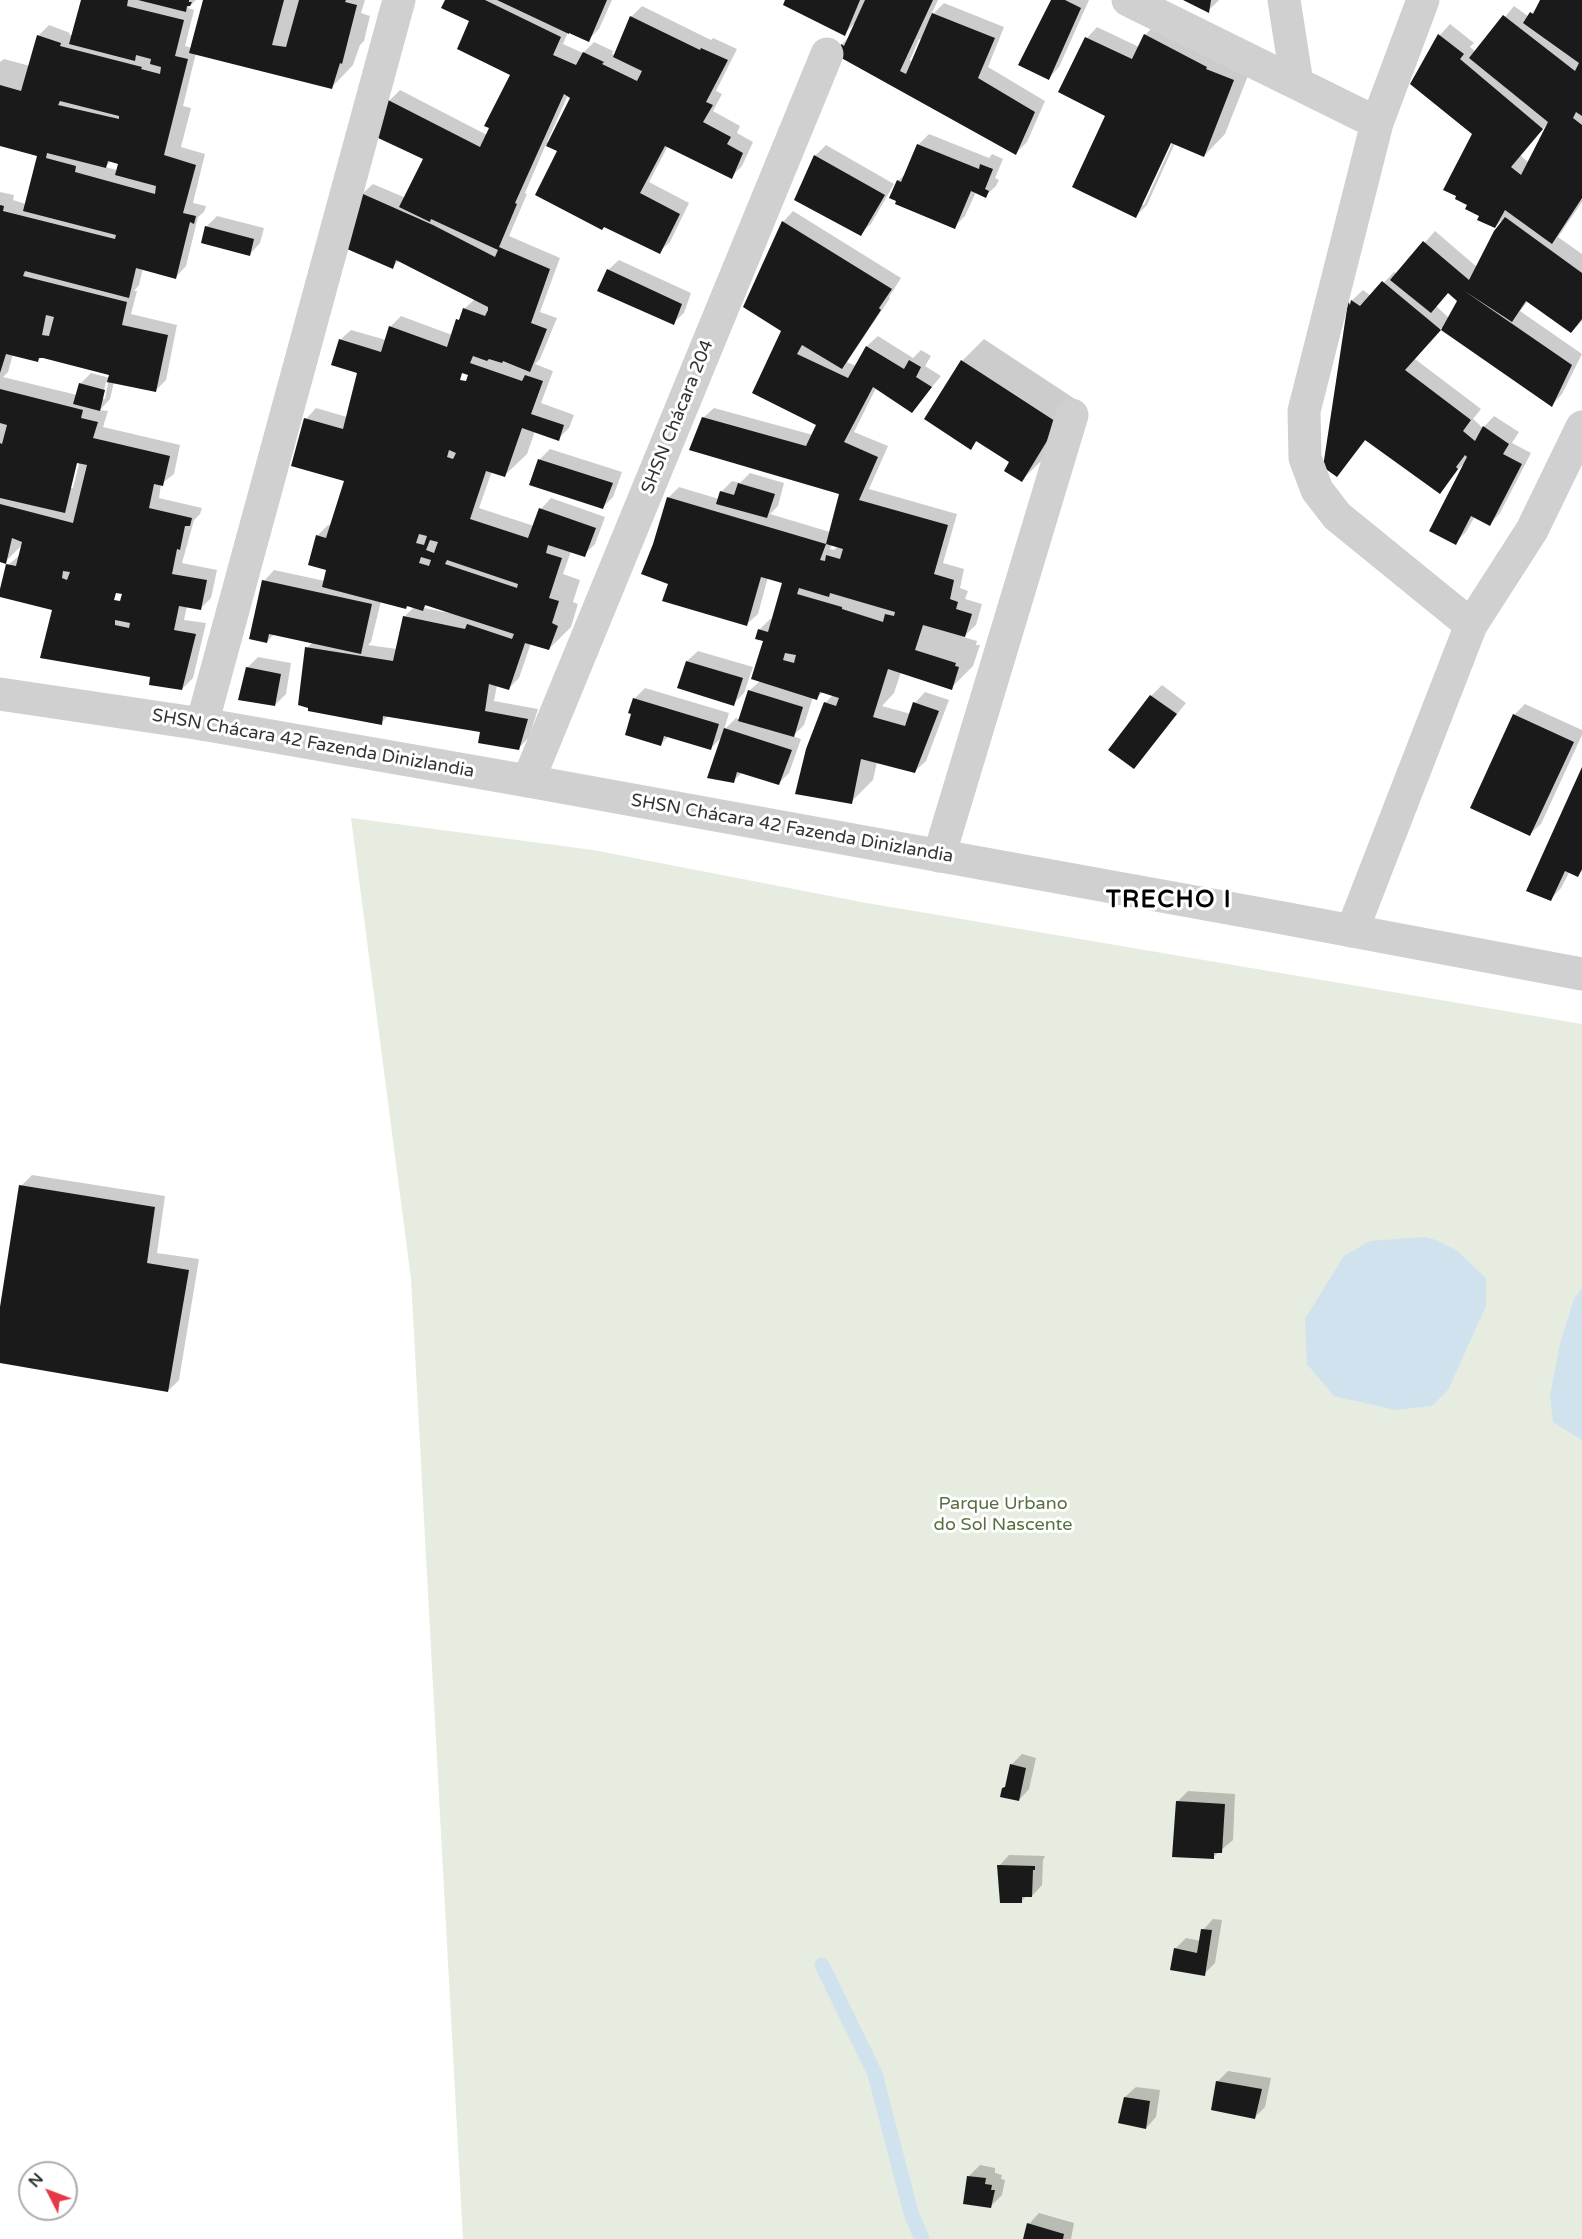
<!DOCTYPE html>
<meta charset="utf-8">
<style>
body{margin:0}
#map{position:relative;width:1582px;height:2239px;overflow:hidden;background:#fff;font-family:"Varela Round",sans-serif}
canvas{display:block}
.north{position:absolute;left:18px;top:2161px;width:60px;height:60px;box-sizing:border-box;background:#fff;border:2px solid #adadad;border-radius:50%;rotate:312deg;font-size:16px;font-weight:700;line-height:24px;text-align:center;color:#333}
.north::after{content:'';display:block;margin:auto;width:21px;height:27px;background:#e63946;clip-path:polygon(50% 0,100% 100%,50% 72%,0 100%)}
</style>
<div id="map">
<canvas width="1582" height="2239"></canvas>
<div class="north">N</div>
</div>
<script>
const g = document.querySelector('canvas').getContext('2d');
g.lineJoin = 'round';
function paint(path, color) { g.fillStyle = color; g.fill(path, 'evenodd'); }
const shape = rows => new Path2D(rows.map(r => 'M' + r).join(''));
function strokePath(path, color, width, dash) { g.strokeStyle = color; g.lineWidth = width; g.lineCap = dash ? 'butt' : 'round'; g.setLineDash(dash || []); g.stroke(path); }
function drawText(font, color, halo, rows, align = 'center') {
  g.font = font + ' "Varela Round",sans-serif'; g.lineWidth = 6; g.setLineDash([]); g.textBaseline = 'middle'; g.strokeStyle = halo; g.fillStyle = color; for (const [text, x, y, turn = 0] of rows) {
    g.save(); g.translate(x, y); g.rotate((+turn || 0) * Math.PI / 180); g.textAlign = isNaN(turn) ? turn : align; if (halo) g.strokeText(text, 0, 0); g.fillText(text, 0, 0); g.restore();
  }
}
paint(shape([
 [351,818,593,850,861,902,1582,1024,1582,2239,463,2239,411,1279]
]), '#e6ecdf');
paint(shape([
 [1425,1237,1436,1240,1456,1250,1486,1278,1486,1306,1448,1390,1432,1406,1395,1410,1334,1396,1307,1364,1305,1319,1344,1256,1370,1241],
 [1582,1288,1582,1440,1553,1422,1550,1396,1560,1344,1574,1299]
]), '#cfe2ee');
paint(shape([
 [82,0,196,0,188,8,194,10,185,46,192,48,204,0,365,0,361,13,370,16,364,41,360,45,353,65,332,87,196,53,183,106,191,108,181,147,205,154,193,203,206,206,204,212,198,217,186,266,176,277,143,268,139,285,134,291,137,291,131,314,177,325,166,380,155,391,114,382,110,399,100,410,108,411,103,427,180,445,174,474,161,484,159,498,202,508,200,514,194,520,182,563,217,570,211,598,201,608,187,606,184,620,206,623,193,678,182,689,152,676,53,609,0,596,8,565,20,555,22,545,5,562,0,561,0,192,14,195,13,200,26,204,41,154,0,145,0,62,4,59,30,66,38,36,49,25,70,33,69,35,73,35],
 [112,160,120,163,117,170,105,167],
 [13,354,38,360,42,356,111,374,110,378,91,373,80,384,77,395,3,377,8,372],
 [106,382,108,383,105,399,102,399],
 [78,455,81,456,73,488,70,488],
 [115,591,123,593,121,602,112,601],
 [446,0,612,0,599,29,588,40,568,32,563,44,583,53,594,42,613,51,612,54,615,55,631,17,642,6,711,40,713,38,737,49,716,91,722,94,713,111,740,126,737,133,753,142,742,166,731,177,668,146,649,182,689,203,670,242,659,252,559,150,546,144,525,193,527,194,509,236,560,258,540,312,557,318,540,359,535,364,553,371,541,403,574,415,569,428,558,439,535,431,527,454,505,475,492,471,479,508,534,526,541,509,551,498,605,517,595,544,584,555,571,551,563,574,580,580,573,602,578,604,571,627,549,649,531,643,519,678,508,689,497,685,494,701,538,709,529,737,519,748,482,731,389,715,381,723,307,648,313,642,274,634,267,642,264,581,274,570,325,581,328,569,317,536,328,525,332,526,346,480,306,419,316,408,347,417,358,372,340,340,351,330,386,340,390,327,401,316,452,335,464,309,475,299,400,260,392,267,362,194,373,184,406,198,425,159,389,101,400,90,487,135,512,74,471,20],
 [568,95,572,97,550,143,547,142],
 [461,371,469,374,467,383,458,381],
 [381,601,414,607,404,617,397,649,368,645,371,642],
 [428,604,450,611,449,613,424,608],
 [786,0,938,0,930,17,944,3,1004,27,988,67,1045,101,1027,142,1016,153,838,54,842,44,850,36,856,22,844,34],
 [919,39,922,40,913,62,910,60],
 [1052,0,1089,0,1059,67,1049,78],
 [1187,0,1219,0,1208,11],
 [1542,0,1582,0,1582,202,1558,237,1582,254,1582,321,1571,332,1528,301,1520,311,1582,354,1562,394,1552,405,1441,328,1415,359,1481,409,1473,419,1483,428,1494,416,1519,432,1512,443,1531,453,1500,513,1490,524,1475,516,1466,532,1455,543,1464,466,1462,465,1440,492,1366,440,1336,475,1324,466,1349,303,1363,290,1371,296,1394,272,1397,274,1435,231,1477,267,1502,223,1501,221,1495,227,1474,134,1412,84,1440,35,1450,24,1474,43,1470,47,1476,52,1514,6,1529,17],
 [1548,123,1529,163,1520,155],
 [1449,291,1459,300,1449,318,1436,306],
 [1167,13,1255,58,1225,134,1204,156,1175,143,1147,205,1136,216,1087,38,1097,27,1139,47,1145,35],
 [1174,131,1177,133,1144,205,1140,205],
 [929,134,989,158,992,154,1003,159,995,178,999,180,996,186,985,196,976,192,965,216,954,227,898,181,906,173,918,145],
 [826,145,894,184,871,224,860,234,796,199,815,156],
 [793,211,901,278,889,297,890,298,847,362,856,366,867,346,878,336,913,358,921,350,931,356,925,366,941,376,912,411,876,388,854,432,888,446,869,489,957,514,943,563,964,569,960,588,968,591,965,599,982,604,976,625,963,637,977,641,976,645,980,645,973,666,951,688,901,672,894,693,882,706,911,714,915,703,925,692,949,700,926,761,915,771,877,762,873,780,851,802,825,703,833,695,823,692,816,698,813,697,804,725,793,736,801,739,789,773,779,783,743,772,733,781,722,737,711,748,669,736,661,744,633,713,634,699,645,688,729,713,724,730,736,718,740,720,749,691,760,681,765,640,759,630,770,619,773,620,784,582,768,577,758,614,747,624,670,583,654,544,668,498,679,487,719,499,721,492,732,481,740,483,750,473,784,483,778,506,770,514,830,532,841,493,703,418,714,408,813,435,818,424,783,331,745,306,783,222],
 [832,544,838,546,834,550,830,549],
 [217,216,264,228,260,243,250,254,206,227],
 [619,260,691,293,684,313,673,323,608,270],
 [984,339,1078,401,1043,459,1021,481,1011,462,978,440,971,448,962,361],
 [550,449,622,472,613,497,602,508,531,484,540,459],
 [698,651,753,667,744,693,733,704,679,687,687,661],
 [258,657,291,663,286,694,275,705,247,668],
 [1162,685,1186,703,1134,767,1110,750,1151,696],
 [1525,704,1582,730,1582,735,1541,824,1530,834,1514,715],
 [1582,770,1582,871,1578,875,1570,871,1561,888,1551,899],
 [32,1175,165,1196,157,1253,199,1259,179,1380,168,1391,0,1361,0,1316,21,1186],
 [1022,1754,1036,1758,1029,1789,1019,1800,1011,1765],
 [1188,1791,1235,1794,1233,1840,1213,1857,1177,1802],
 [1009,1855,1045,1856,1043,1860,1042,1885,1032,1896,1027,1895,1021,1902,999,1866],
 [1213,1919,1222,1920,1215,1963,1204,1974,1175,1949,1186,1938,1201,1941,1203,1930],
 [1228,2071,1271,2078,1265,2107,1254,2118,1217,2082],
 [1136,2087,1160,2090,1156,2117,1146,2128,1125,2097],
 [980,2165,995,2168,995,2173,1002,2175,1001,2179,1005,2180,1002,2195,991,2206,969,2176],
 [1039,2213,1074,2223,1071,2239,1025,2239,1029,2224]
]), '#0003');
strokePath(shape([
 [822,1965,875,2074,911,2213,922,2239]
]), '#cfe2ee', 15);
paint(shape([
 [81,0,128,0,127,6,184,20,175,56,188,59,164,155,196,165,183,213,196,216,194,224,190,222,176,279,136,268,129,298,25,271,23,276,127,302,122,325,168,335,156,392,107,382,109,375,43,358,39,358,38,362,6,354,0,373,0,205,4,206,3,211,115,239,116,235,23,211,37,156,0,146,0,85,21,91,37,35,61,43,60,46,142,67,141,69,160,74,161,67,150,64,151,59,136,55,135,61,69,44],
 [60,101,119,116,119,119,58,105],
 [47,153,106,168,108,161,118,164,115,175,156,186,155,194,75,172,76,166,46,158],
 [46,315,54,317,49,336,42,335],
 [138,0,189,0,189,2,192,2,190,6,187,6,186,12],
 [203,0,284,0,272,45,286,47,299,0,346,0,345,2,357,5,342,64,340,63,332,89,189,53],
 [445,0,485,0,561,37,553,55,576,65,583,52,604,62,602,64,637,81,642,71,613,57,630,16,700,50,701,48,728,60,706,102,713,105,703,122,731,137,727,144,743,153,732,179,665,146,640,193,680,214,660,254,604,227,602,230,535,195,557,151,546,146,570,98,564,94,515,203,517,204,499,247,550,269,531,323,547,329,530,372,503,361,502,363,489,359,487,361,473,356,470,363,522,381,525,375,543,381,531,414,564,425,559,441,522,428,505,477,486,471,470,519,528,538,539,508,596,528,585,557,548,545,546,553,562,558,549,598,559,601,552,623,558,626,549,650,525,643,509,690,489,684,485,711,528,719,519,750,478,743,480,732,383,716,382,725,308,711,308,708,298,705,305,647,393,661,403,616,465,629,467,624,512,639,514,634,425,605,423,611,407,606,406,609,322,587,326,570,308,565,316,535,326,538,344,481,291,466,304,418,343,429,357,373,331,365,339,339,381,352,389,326,447,347,456,319,459,320,463,308,485,316,488,310,488,307,396,260,393,269,347,249,361,192,363,194,433,225,495,257,498,250,431,219,430,222,399,207,423,159,376,137,388,100,480,147,489,128,484,126,510,75,457,49,469,21,441,8],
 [462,373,468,375,466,381,460,380],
 [449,450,456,453,453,459,447,457],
 [419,534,427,536,424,545,416,543],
 [430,540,438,542,434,553,426,550],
 [421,557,431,560,429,566,419,563],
 [447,560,518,584,517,588,445,564],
 [497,0,607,0,589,42,569,33,569,34],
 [785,0,860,0,845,36,783,5],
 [865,0,933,0,900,71,906,74,932,13,995,38,978,78,1035,112,1016,155,836,55,841,44,844,46],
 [1051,0,1065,0,1081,8,1049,80,1018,65],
 [1183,0,1211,0,1209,13],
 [1540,0,1582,0,1582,116,1576,112,1573,118,1582,125,1582,198,1552,244,1505,210,1495,228,1477,220,1479,216,1465,209,1467,205,1455,199,1456,196,1443,190,1472,134,1410,84,1438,34,1464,54,1460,59,1543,129,1511,167,1521,175,1548,122,1469,58,1503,15,1575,71,1579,63,1523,23,1530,12,1533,14],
 [1144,34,1207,67,1206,69,1234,80,1204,157,1171,143,1136,218,1072,187,1105,116,1058,92,1085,37,1132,59],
 [917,144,979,169,980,164,993,169,985,189,989,191,986,198,971,191,955,229,895,204,896,201,889,198,897,180,901,182],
 [814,155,885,195,861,236,794,200],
 [1505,217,1582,273,1582,319,1571,333,1526,301,1512,322,1463,290,1572,365,1552,407,1441,330,1457,301,1448,293,1431,313,1390,280,1423,241,1469,280,1494,231],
 [782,221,892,289,879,308,881,310,842,369,802,345,797,354,848,378,866,346,904,369,909,360,921,367,916,377,932,387,912,413,873,387,844,442,878,457,859,500,948,525,934,574,954,580,950,599,958,602,956,609,972,614,965,637,923,625,915,650,956,663,955,666,959,667,952,690,888,669,873,717,905,726,913,702,939,711,915,773,861,759,852,804,795,794,806,749,824,702,836,706,839,698,820,692,817,700,751,679,763,641,755,639,758,629,768,632,782,583,761,577,747,626,662,601,668,584,641,574,653,544,667,497,826,544,820,560,825,561,826,555,840,559,843,549,826,544,839,494,689,450,702,417,806,446,816,425,752,393,781,331,743,307],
 [799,588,829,597,830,593,895,612,894,616,885,614,883,622,842,609,842,607,797,594],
 [785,653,796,655,794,663,783,660],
 [205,226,254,239,250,256,201,243],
 [607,269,682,304,674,325,597,291],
 [1382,281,1441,330,1405,370,1471,420,1463,431,1475,441,1483,426,1509,444,1503,454,1522,464,1490,526,1471,516,1456,545,1429,531,1467,457,1465,455,1456,467,1458,469,1440,494,1365,440,1337,477,1323,467,1348,302,1350,305,1351,300,1360,306],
 [961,360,1058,423,1022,482,1004,471,1009,462,976,441,971,450,924,419],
 [79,383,105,390,100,411,73,404],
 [0,389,83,410,81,418,98,422,93,438,170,456,163,486,154,484,149,508,192,518,190,526,185,526,180,550,177,549,172,574,207,580,201,610,179,606,174,630,196,634,182,690,149,685,150,677,40,658,52,610,0,597,0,589,6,564,16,566,22,542,12,538,6,564,0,562,0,504,73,523,87,465,77,463,65,513,0,498,0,443,2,444,7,425,0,423],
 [63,571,70,572,67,580,62,578],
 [116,593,122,594,120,601,114,600],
 [115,620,130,623,129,628,115,625],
 [538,459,613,483,603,509,529,485],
 [738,483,775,494,767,518,716,504,720,491,734,495],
 [262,580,372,604,361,654,269,634,267,643,249,639],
 [686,661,743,678,734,706,677,688],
 [246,667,281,674,275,706,238,700],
 [748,690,803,707,794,737,738,721],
 [1150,695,1177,714,1134,769,1108,750],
 [633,698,719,724,711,750,664,736,661,746,625,735,631,714,628,713],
 [1513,714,1574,742,1530,836,1470,808],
 [724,728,792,750,779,785,737,772,734,783,707,778],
 [1582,767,1582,869,1578,877,1565,871,1551,901,1526,891],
 [19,1185,155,1207,147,1263,189,1270,168,1392,0,1363,0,1307],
 [1010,1764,1026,1768,1019,1801,1000,1797,1002,1788,1005,1787],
 [1176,1801,1225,1804,1222,1853,1214,1853,1214,1859,1172,1857],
 [997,1865,1035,1866,1035,1870,1033,1870,1032,1897,1022,1897,1022,1903,1000,1903],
 [1201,1929,1212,1930,1205,1976,1170,1970,1174,1948,1197,1953],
 [1216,2081,1262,2089,1255,2119,1211,2110],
 [1124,2097,1150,2101,1146,2129,1118,2123],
 [967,2176,986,2178,985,2184,992,2185,991,2190,995,2190,991,2208,963,2204],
 [1027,2223,1064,2234,1063,2239,1023,2239]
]), '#1a1a1a');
strokePath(shape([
 [1128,0,1377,123],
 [1284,0,1297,83],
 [1423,0,1377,123,1304,411,1305,458,1317,490,1337,516,1471,625],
 [202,724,399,0],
 [528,781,827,54],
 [939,856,1072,415],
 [1352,931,1471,625,1532,530,1582,427]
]), '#d0d0d0', 33);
strokePath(shape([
 [0,694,202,724,528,781,1283,918,1582,974]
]), '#d0d0d0', 33);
drawText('18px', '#333', '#fff', [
 ["SHSN Chácara 204",678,417,-68],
 ["SHSN Chácara 42 Fazenda Dinizlandia",313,744,10],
 ["SHSN Chácara 42 Fazenda Dinizlandia",792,829,10]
]);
drawText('18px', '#56703f', '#fff', [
 ["Parque Urbano",1003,1504],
 ["do Sol Nascente",1003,1525]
]);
g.letterSpacing = '1.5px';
drawText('bold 24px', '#000', '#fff', [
 ["TRECHO I",1169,901]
]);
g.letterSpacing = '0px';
</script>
